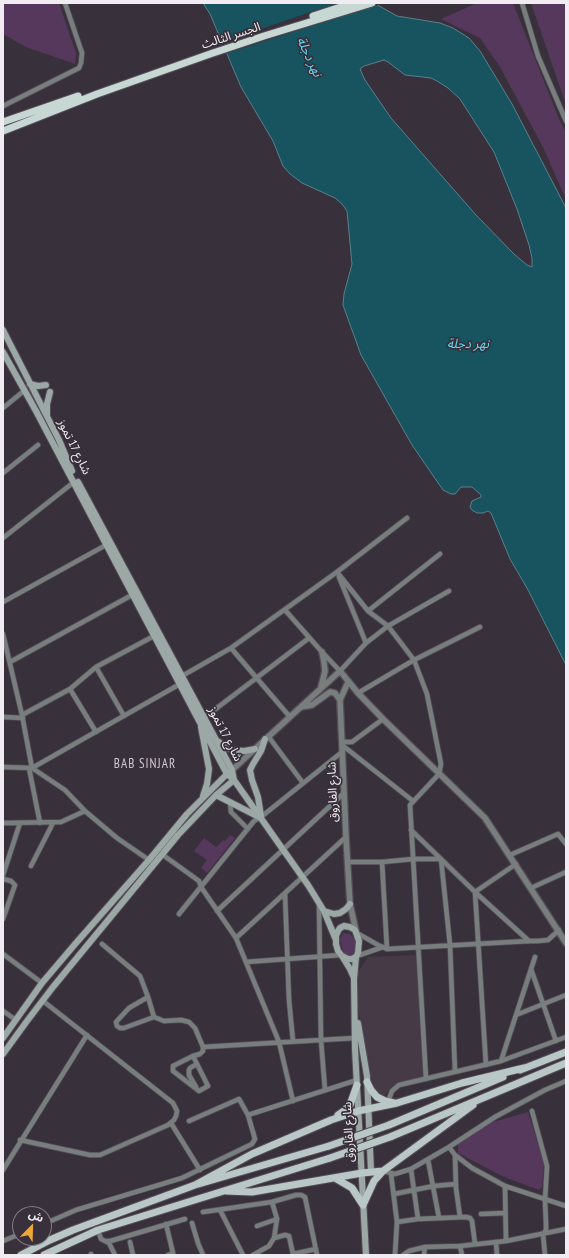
<!DOCTYPE html>
<meta charset="utf-8">
<style>
body{margin:0}
#map{position:relative;width:569px;height:1258px;overflow:hidden;background:#38303a;font-family:"PT Sans Narrow","Noto Sans Arabic",sans-serif}
canvas{display:block}
.frame{position:absolute;inset:0;border:4px solid #f1ecf2;pointer-events:none}
.north{position:absolute;left:12px;top:1206px;width:40px;height:40px;box-sizing:border-box;background:#38303a;border:1px solid #827b84;border-radius:50%;rotate:23deg;font-size:11px;font-weight:700;line-height:16px;text-align:center;color:#f1ecf2}
.north::after{content:'';display:block;margin:auto;width:14px;height:18px;background:#eca93a;clip-path:polygon(50% 0,100% 100%,50% 72%,0 100%)}
</style>
<div id="map">
<canvas width="569" height="1258"></canvas>
<div class="frame"></div>
<div class="north">ش</div>
</div>
<script>
const g = document.querySelector('canvas').getContext('2d');
g.lineJoin = 'round';
function paint(path, color) { g.fillStyle = color; g.fill(path, 'evenodd'); }
const shape = rows => new Path2D(rows.map(r => 'M' + r).join(''));
function strokePath(path, color, width, dash) { g.strokeStyle = color; g.lineWidth = width; g.lineCap = dash ? 'butt' : 'round'; g.setLineDash(dash || []); g.stroke(path); }
function drawText(font, color, halo, rows, align = 'center') {
  g.font = font + ' "PT Sans Narrow","Noto Sans Arabic",sans-serif'; g.lineWidth = 3.5; g.setLineDash([]); g.textBaseline = 'middle'; g.strokeStyle = halo; g.fillStyle = color; for (const [text, x, y, turn = 0] of rows) {
    g.save(); g.translate(x, y); g.rotate((+turn || 0) * Math.PI / 180); g.textAlign = isNaN(turn) ? turn : align; if (halo) g.strokeText(text, 0, 0); g.fillText(text, 0, 0); g.restore();
  }
}
paint(shape([
 [414,955,416,956,424,1077,393,1087,379,1100,370,1083,358,1006,358,972,368,957]
]), '#463a47');
paint(shape([
 [3,3,59,3,76,53,75,64,26,47,3,34],
 [477,3,513,3,559,119,566,132,566,200,543,147,500,67,480,38,441,19],
 [531,3,566,3,566,105],
 [230,835,235,838,207,873,201,868,207,860,194,851,204,838,216,847,223,840,225,841],
 [343,933,350,934,355,939,356,951,354,954,350,957,345,955,342,948,340,939],
 [528,1112,544,1164,542,1187,539,1190,502,1176,458,1153,458,1144,469,1135,493,1122]
]), '#57385d');
const water = shape([
 [203,3,374,3,397,16,440,23,453,28,469,38,480,51,512,104,566,208,566,665,527,588,510,559,491,513,488,511,483,513,477,513,472,510,470,507,472,501,481,497,481,495,472,487,461,487,455,494,451,494,443,490,412,445,361,355,343,305,344,294,352,264,347,211,342,204,335,198,302,183,290,174,283,166,273,141,241,87,210,14,203,3],
 [384,60,388,62,405,75,431,78,437,81,448,88,460,99,494,152,517,209,529,245,532,258,532,267,527,265,514,254,476,215,391,118,365,80,360,69,364,66,384,60]
]);
paint(water, '#185360');
strokePath(water, '#59818c', 1);
paint(shape([
 [337,3,380,4,225,54,220,43]
]), '#38303a');
const minor = shape([
 [522,3,538,56,566,121],
 [3,106,79,68,81,63,82,53,65,3],
 [3,408,25,390],
 [3,473,38,445],
 [3,538,74,482],
 [337,572,368,611,388,626,414,660,427,694,441,764,439,774,410,805,426,1079],
 [339,577,366,643],
 [3,602,106,545],
 [285,610,322,652,340,671,366,643,388,626,449,591],
 [368,611,440,554],
 [3,634,22,715,32,768,65,790,85,811,117,838,149,860],
 [231,648,290,717],
 [10,662,132,595],
 [96,667,124,716],
 [182,676,231,648,337,572,407,518],
 [70,689,96,732],
 [358,693,414,660,480,627],
 [22,715,70,689,96,667,154,636],
 [3,717,23,718],
 [205,717,309,638],
 [268,736,303,783],
 [342,742,352,742,383,719],
 [342,745,413,801],
 [3,767,32,768,180,684],
 [29,768,40,823],
 [230,802,231,812,248,829],
 [3,823,61,822,85,811],
 [411,830,475,892,529,941],
 [163,855,199,881,201,887,236,938,279,1042,293,1101],
 [510,855,558,834,566,844],
 [441,859,450,945,455,1072],
 [347,862,382,862,413,859,441,859],
 [382,862,387,949],
 [31,866,53,823],
 [3,875,20,823],
 [3,879,11,881,15,885,3,919],
 [531,888,566,872],
 [285,894,289,1000,293,1041],
 [319,904,321,1040,325,1090],
 [217,911,344,793],
 [179,914,254,821,261,817,342,752],
 [357,933,378,945,387,949,529,941,538,941,548,940,559,930],
 [236,938,346,837],
 [102,944,140,976,148,997,154,1017,164,1021,181,1020,189,1022,195,1028,203,1047,355,1038],
 [3,954,42,983],
 [357,956,383,947],
 [246,962,341,955],
 [531,969,556,1041],
 [148,997,129,1008,116,1022,117,1026,120,1028,124,1028,154,1017],
 [3,1011,16,1020],
 [516,1015,566,995],
 [193,1056,208,1086,199,1091,173,1071,173,1066,193,1056,200,1054,203,1051,203,1047],
 [501,1061,535,957],
 [486,1065,475,892,516,864],
 [196,1087,189,1075,189,1070,190,1068,197,1064],
 [390,1103,389,1099,392,1091,399,1085,501,1061,566,1037],
 [532,1111,547,1166,545,1200,546,1224,546,1230,543,1234,545,1255],
 [248,1115,357,1080],
 [171,1123,200,1170],
 [20,1140,90,1155,100,1155,168,1125,174,1120,176,1116,177,1111,173,1103,43,1001],
 [449,1147,455,1155,472,1168,505,1186,566,1206],
 [455,1155,456,1188,460,1217],
 [428,1160,439,1218],
 [411,1169,418,1219],
 [3,1170,87,1035],
 [383,1171,395,1174,411,1169,449,1147,495,1117,545,1090,566,1081],
 [391,1174,397,1222,395,1255],
 [505,1186,506,1241],
 [394,1194,434,1186,456,1184],
 [220,1210,243,1255],
 [203,1212,272,1202,296,1195,301,1195,305,1197,317,1255],
 [481,1214,505,1213],
 [397,1222,418,1219,466,1217,470,1218,472,1221,475,1244],
 [192,1223,198,1243,203,1255],
 [44,1224,76,1210,182,1178,252,1144,255,1139,248,1115,239,1099,189,1121],
 [166,1224,173,1253,168,1255],
 [257,1226,277,1219],
 [98,1230,101,1239,107,1242,185,1219],
 [274,1238,285,1235,289,1236,293,1254,316,1249],
 [3,1241,20,1234],
 [108,1241,115,1255],
 [130,1242,133,1255],
 [496,1242,497,1255],
 [460,1246,462,1255],
 [91,1254,91,1255],
 [253,1255,269,1246,274,1238,277,1219,272,1202],
 [403,1255,409,1251,425,1247,460,1246,506,1241,566,1229],
 [424,1255,425,1247]
]);
const tertiary = shape([
 [321,687,325,671,324,662,322,652],
 [340,700,348,682],
 [301,707,312,705,330,692,335,693,340,700,346,837,350,904,356,931],
 [232,770,340,671,358,693,383,719,485,818,566,943]
]);
const secondary = shape([
 [3,330,59,440,72,471],
 [3,352,36,411,227,774,234,780,308,885,324,911,336,940],
 [30,384,38,386,46,385],
 [47,415,47,404,50,392],
 [78,482,215,738,232,770,234,780],
 [201,727,209,769,207,784,203,796],
 [219,742,225,747,233,750,244,751,255,749],
 [216,795,259,817],
 [261,816,258,797,252,780,250,770,253,764,261,751,265,739],
 [324,911,334,914,340,913,346,909,350,904],
 [344,926,350,927,355,930,359,941,358,953,356,957,352,959,348,959,342,956,338,951,336,944,336,936,338,931,340,928,344,926],
 [342,956,350,969,354,978],
 [356,957,354,979,355,1049,366,1255],
 [358,1023,367,1076,371,1172],
 [3,1038,42,983,76,943,149,860,187,814,230,771],
 [3,1054,27,1021,53,987,178,835,216,795,234,780]
]);
const primary = shape([
 [520,1070,566,1052],
 [367,1082,371,1090,377,1097,385,1101,394,1103],
 [338,1115,348,1108,350,1105,357,1085],
 [389,1125,503,1077],
 [390,1137,566,1063],
 [335,1178,352,1188,363,1205],
 [195,1185,252,1154,331,1120,358,1111,397,1103,462,1083,524,1068],
 [226,1191,252,1192,362,1173,383,1171],
 [363,1205,374,1181,383,1171,473,1105],
 [21,1255,50,1240,73,1230,195,1185,329,1146],
 [44,1255,98,1230,330,1158]
]);
const trunk = shape([
 [313,16,353,3],
 [3,122,78,96],
 [3,131,97,94,210,54,264,36,372,3]
]);
strokePath(minor, '#564e57', 6);
strokePath(tertiary, '#564e57', 8);
strokePath(secondary, '#564e57', 8);
strokePath(primary, '#564e57', 9);
strokePath(trunk, '#564e57', 9);
strokePath(minor, '#777e7d', 4.5);
strokePath(tertiary, '#777e7d', 5.5);
strokePath(secondary, '#9ca8a6', 6);
strokePath(primary, '#b9c8c6', 7);
strokePath(trunk, '#c6d7d4', 7);
const primaryBridge = shape([
 [329,1146,389,1125],
 [330,1158,390,1137]
]);
strokePath(primaryBridge, '#564e57', 9, []);
strokePath(primaryBridge, '#b9c8c6', 7);
drawText('12px', '#f1ecf2', '#38303a', [
 ["الجسر الثالث",231,36,-18],
 ["شارع 17 تموز",74,447,64],
 ["شارع 17 تموز",225,734,63],
 ["شارع الفاروق",333,792,-92],
 ["شارع الفاروق",349,1132,-93]
]);
drawText('italic 13px', '#63d3ed', '#38303a', [
 ["نهر دجلة",309,57,65],
 ["نهر دجلة",468,344]
]);
g.letterSpacing = '1px';
drawText('13px', '#d1c7d3', '#38303a', [
 ["BAB SINJAR",145,764]
]);
g.letterSpacing = '0px';
</script>
